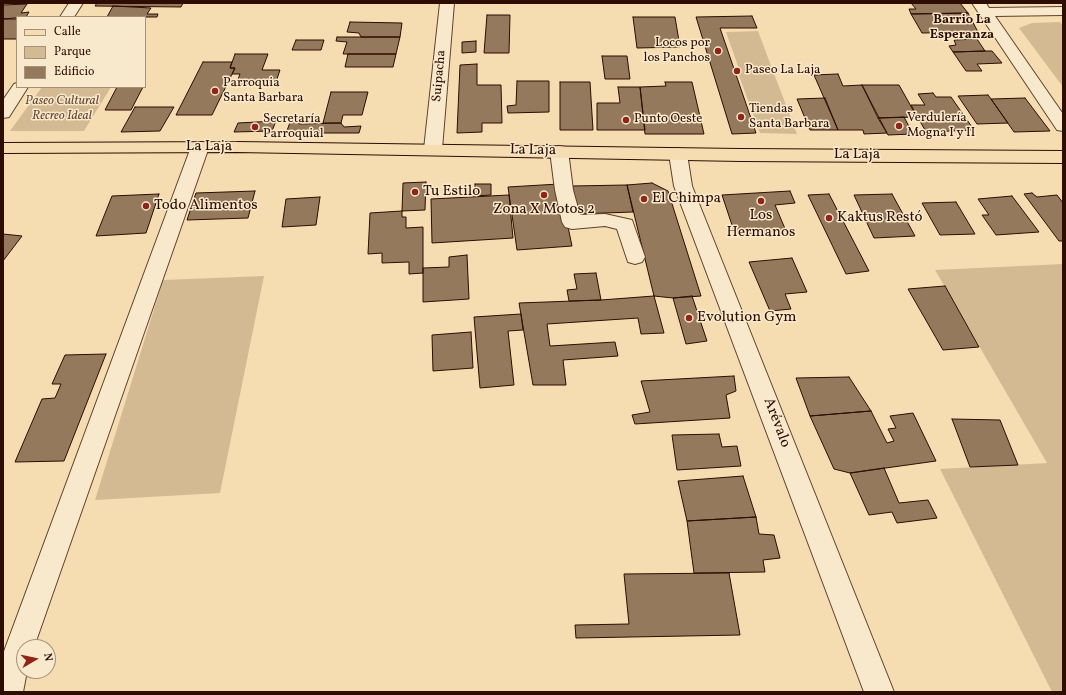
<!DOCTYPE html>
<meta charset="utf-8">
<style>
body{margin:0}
#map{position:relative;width:1066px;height:695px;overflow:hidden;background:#f6ddb1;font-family:Vollkorn,serif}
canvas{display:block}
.frame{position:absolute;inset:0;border:4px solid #2c0d00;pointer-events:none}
.legend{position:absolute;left:16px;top:16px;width:130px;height:72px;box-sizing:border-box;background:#f9e9cc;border:1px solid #a7917a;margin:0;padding:5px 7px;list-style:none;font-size:12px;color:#2c0d00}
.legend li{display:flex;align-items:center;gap:8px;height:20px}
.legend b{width:20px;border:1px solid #a7917a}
.north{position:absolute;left:16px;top:639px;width:40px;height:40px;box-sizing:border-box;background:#f9e9cc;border:1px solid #a7917a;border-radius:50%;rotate:81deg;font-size:11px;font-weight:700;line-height:16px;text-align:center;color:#2c0d00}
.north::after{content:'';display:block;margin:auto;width:14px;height:18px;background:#8f2418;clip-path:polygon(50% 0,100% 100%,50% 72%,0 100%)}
</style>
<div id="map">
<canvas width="1066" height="695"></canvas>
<div class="frame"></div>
<ul class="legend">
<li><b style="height:5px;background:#f6ddb1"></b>Calle</li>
<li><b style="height:11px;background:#d4ba93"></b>Parque</li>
<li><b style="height:11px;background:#95795c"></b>Edificio</li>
</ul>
<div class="north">N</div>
</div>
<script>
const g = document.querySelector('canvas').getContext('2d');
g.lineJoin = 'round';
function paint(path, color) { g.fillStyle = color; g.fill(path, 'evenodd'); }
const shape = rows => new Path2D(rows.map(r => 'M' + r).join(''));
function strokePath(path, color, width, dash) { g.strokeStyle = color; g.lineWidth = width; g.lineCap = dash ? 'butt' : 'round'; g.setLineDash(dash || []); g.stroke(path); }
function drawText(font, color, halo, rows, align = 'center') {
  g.font = font + ' Vollkorn,serif'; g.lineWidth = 3; g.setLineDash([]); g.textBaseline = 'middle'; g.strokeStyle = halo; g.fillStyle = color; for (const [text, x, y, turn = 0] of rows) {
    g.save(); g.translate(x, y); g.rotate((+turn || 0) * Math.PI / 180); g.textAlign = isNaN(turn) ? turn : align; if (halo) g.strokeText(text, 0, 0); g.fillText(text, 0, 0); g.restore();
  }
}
paint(shape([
 [1060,22,1063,26,1063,87,1019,28,1032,23],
 [758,31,773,71,797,134,760,133,738,73,740,72,726,32],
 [42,87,111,87,84,131,10,131],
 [1063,264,1063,692,1052,692,940,469,1047,463,935,270],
 [264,276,220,493,95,500,163,280]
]), '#d4ba93');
const building = shape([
 [97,3,183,3,181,7,95,6,97,3],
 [911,3,960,3,968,13,911,14,909,9,916,9,911,3],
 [27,4,21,13,29,12,26,17,3,19,3,5,27,4],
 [113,6,151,8,147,14,158,14,157,17,107,17,113,6],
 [968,13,978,32,922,33,911,14,968,13],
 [487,15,510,15,509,53,484,53,487,15],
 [752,16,757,28,720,28,756,133,732,134,696,17,752,16],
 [633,17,675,17,680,47,637,48,633,17],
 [3,19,17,19,17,39,3,39,3,19],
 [350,22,402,23,400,37,361,37,359,33,347,32,350,22],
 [337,37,400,37,396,54,343,54,347,42,336,41,337,37],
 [977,39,985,51,953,52,949,46,956,45,954,40,977,39],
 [296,40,324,40,321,50,292,50,296,40],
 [476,41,476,52,462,53,462,42,476,41],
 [985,51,992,51,1002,63,977,64,982,71,966,71,953,52,985,51],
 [235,54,268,54,262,70,280,70,275,85,236,85,240,74,232,74,235,68,230,68,235,54],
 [348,54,396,54,393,67,345,67,348,54],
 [602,56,627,56,630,79,605,79,602,56],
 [203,62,232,62,230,68,235,68,212,115,176,115,203,62],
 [477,64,477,85,501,85,502,123,482,123,482,132,457,133,460,65,477,64],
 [838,74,843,86,862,85,887,133,864,134,863,130,838,130,814,75,838,74],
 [517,81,549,81,549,112,508,113,507,106,516,105,517,81],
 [560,82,590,82,593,130,560,130,560,82],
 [665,82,692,82,704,134,645,134,640,87,666,86,665,82],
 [862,85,899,85,917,117,878,118,862,85],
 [117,87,143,87,131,110,105,110,117,87],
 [618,87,640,87,645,130,597,130,597,103,620,103,618,87],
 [331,92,368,92,362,115,343,115,341,123,323,123,331,92],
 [933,93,936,97,951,97,974,130,926,132,911,105,925,105,918,94,933,93],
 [988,95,991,99,1008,123,977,124,958,96,988,95],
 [825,98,838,130,810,130,797,99,825,98],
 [1025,98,1050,131,1014,132,991,99,1025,98],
 [135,107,174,107,160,131,121,132,135,107],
 [904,117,913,134,888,135,878,118,904,117],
 [301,119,299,124,341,123,344,127,361,126,359,133,286,133,291,120,301,119],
 [276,121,272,131,234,132,238,123,276,121],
 [426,182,425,210,402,211,403,183,426,182],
 [652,183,668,191,701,296,673,298,654,296,627,185,652,183],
 [475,184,491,184,491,195,475,196,475,184],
 [559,184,572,246,517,250,508,187,559,184],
 [627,185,633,212,576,214,572,186,627,185],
 [255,191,248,218,187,220,196,193,255,191],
 [790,191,795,203,775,205,786,231,735,234,722,195,790,191],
 [1032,193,1037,197,1057,195,1063,203,1063,241,1059,241,1024,194,1032,193],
 [159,194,146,233,96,236,112,196,159,194],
 [829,194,869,271,846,274,808,195,829,194],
 [892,194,915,236,874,238,854,195,892,194],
 [509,195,513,238,432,243,431,199,509,195],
 [1012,196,1039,232,996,235,982,215,989,215,978,199,1012,196],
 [320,197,316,225,282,227,286,199,320,197],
 [956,202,975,234,940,235,922,203,956,202],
 [402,211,402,217,406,217,406,228,423,227,423,273,409,274,409,262,382,263,382,253,368,254,370,213,402,211],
 [3,234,22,236,3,261,3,234],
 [467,255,469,299,423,302,423,268,449,267,449,257,467,255],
 [792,258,807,292,785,294,791,309,770,311,749,262,792,258],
 [596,273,601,300,569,301,567,290,577,289,574,274,596,273],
 [945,286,979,347,943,350,908,289,945,286],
 [654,296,664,333,641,334,638,318,547,324,550,346,615,342,618,356,563,360,566,385,533,385,519,303,601,300,654,296],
 [692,296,707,341,686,344,673,298,692,296],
 [521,314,523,330,508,331,514,385,480,388,474,317,521,314],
 [471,332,473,368,433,371,432,335,471,332],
 [106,354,64,461,15,462,42,399,55,398,61,384,52,384,65,355,106,354],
 [734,376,736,391,726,395,730,418,635,424,632,415,650,412,641,381,734,376],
 [849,377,871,411,810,416,796,378,849,377],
 [871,411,887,443,894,441,888,429,896,428,890,416,913,413,936,461,850,473,834,469,810,416,871,411],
 [952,419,1000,420,1018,465,970,467,952,419],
 [719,434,722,447,737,446,741,466,677,470,672,435,719,434],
 [884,468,899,503,928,500,937,518,897,523,892,512,869,515,850,473,884,468],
 [743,476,756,517,687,521,678,481,743,476],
 [756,517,759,534,774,535,780,558,763,560,765,572,694,573,687,521,756,517],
 [729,573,740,635,576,638,575,625,629,624,624,574,729,573]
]);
paint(building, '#95795c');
strokePath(building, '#2c0d00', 1);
const minor = shape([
 [69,3,83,3,74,17,60,17,69,3],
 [440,3,454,3,442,149,439,153,433,154,427,153,424,149,440,3],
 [972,3,986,3,989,8,1063,7,1063,15,995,16,1063,114,1063,131,1057,130,972,3],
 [17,83,17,87,28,87,9,117,3,118,3,100,14,84,17,83],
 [200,142,206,143,209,147,34,647,24,647,24,671,27,671,23,692,3,692,3,654,191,147,194,143,200,142],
 [559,146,565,147,568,151,573,190,580,215,605,214,632,220,645,257,642,262,635,264,628,262,617,229,605,226,572,229,565,227,562,222,555,190,550,151,553,147,559,146],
 [678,148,684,150,687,154,692,186,894,692,864,692,674,186,669,154,672,150,678,148]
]);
const major = shape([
 [237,142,741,149,1063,151,1063,163,741,161,237,152,3,153,3,143,237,142]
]);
strokePath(minor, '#5e412c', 2);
strokePath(major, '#2c0d00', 2);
paint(minor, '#f9e9cc');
paint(major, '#f6ddb1');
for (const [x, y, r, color] of [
 [718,51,4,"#8f2418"],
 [737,71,4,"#8f2418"],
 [215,91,4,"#8f2418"],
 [741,117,4,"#8f2418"],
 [626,120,4,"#8f2418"],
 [899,126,4,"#8f2418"],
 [255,127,4,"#8f2418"],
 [415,192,4,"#8f2418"],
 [544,195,4,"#8f2418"],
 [644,199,4,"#8f2418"],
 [761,201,4,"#8f2418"],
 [146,206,4,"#8f2418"],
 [829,218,4,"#8f2418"],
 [689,318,4,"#8f2418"]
]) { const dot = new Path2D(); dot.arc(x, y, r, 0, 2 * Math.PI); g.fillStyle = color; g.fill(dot); strokePath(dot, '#f9e9cc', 1.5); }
drawText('bold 13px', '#2c0d00', '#f9e9cc', [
 ["Barrio La",962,21],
 ["Esperanza",962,36]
]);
drawText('13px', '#2c0d00', '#f9e9cc', [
 ["Locos por",710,44,"right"],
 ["los Panchos",710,59,"right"],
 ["Paseo La Laja",745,71],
 ["Parroquia",223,84],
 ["Santa Barbara",223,99],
 ["Tiendas",749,110],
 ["Santa Barbara",749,125],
 ["Verdulería",907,119],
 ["Mogna I y II",907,134],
 ["Secretaría",263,120],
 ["Parroquial",263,135],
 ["Punto Oeste",634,120]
], 'left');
drawText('13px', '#2c0d00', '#f9e9cc', [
 ["Suipacha",440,76,-85]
]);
drawText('italic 13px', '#674a33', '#f9e9cc', [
 ["Paseo Cultural",62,102],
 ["Recreo Ideal",62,117]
]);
drawText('15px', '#2c0d00', '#f9e9cc', [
 ["La Laja",209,147],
 ["La Laja",533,151,1],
 ["La Laja",857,155],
 ["Arévalo",776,423,69]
]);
drawText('15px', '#2c0d00', '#f9e9cc', [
 ["Tu Estilo",423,192],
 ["El Chimpa",652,199],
 ["Todo Alimentos",154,206],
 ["Zona X Motos 2",544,210,"center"],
 ["Los",761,216,"center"],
 ["Hermanos",761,233,"center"],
 ["Kaktus Restó",837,218],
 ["Evolution Gym",697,318]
], 'left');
</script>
